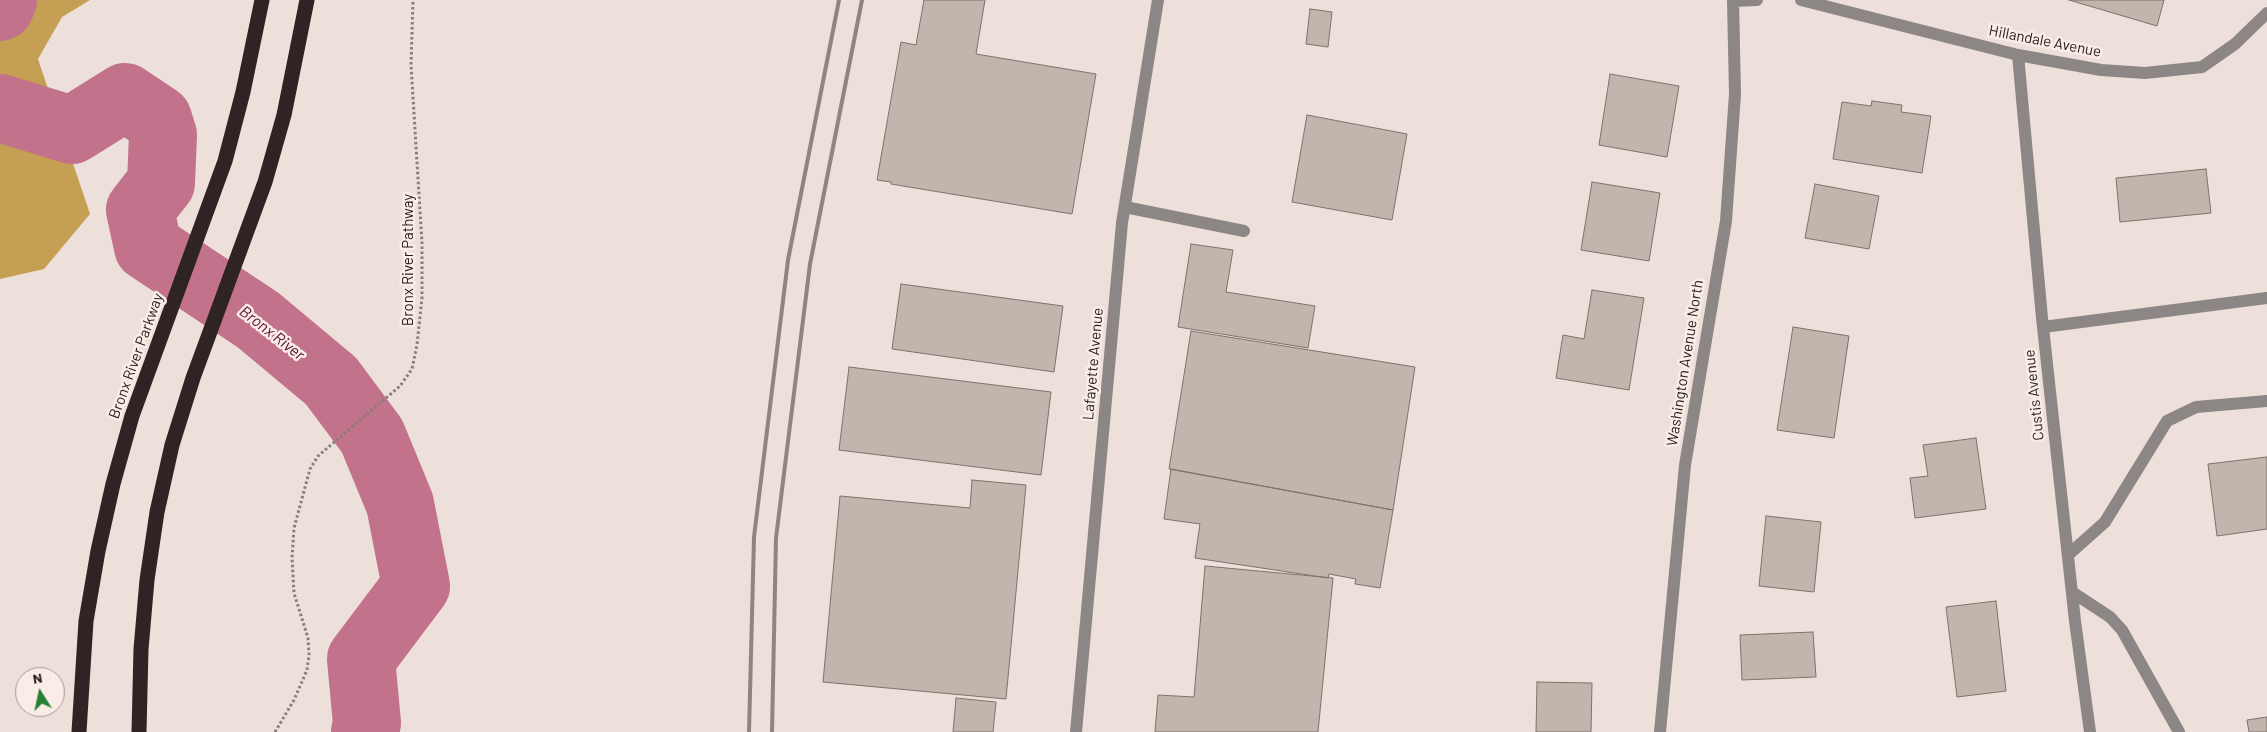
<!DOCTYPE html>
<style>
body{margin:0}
#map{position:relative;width:2267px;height:732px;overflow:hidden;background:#eddfd9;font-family:Barlow,sans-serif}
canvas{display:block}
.north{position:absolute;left:15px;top:667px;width:50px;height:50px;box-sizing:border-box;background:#faece6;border:1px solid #a49995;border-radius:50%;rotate:350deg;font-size:14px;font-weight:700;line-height:20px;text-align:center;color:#221d1b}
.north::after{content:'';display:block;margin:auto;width:18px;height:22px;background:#268232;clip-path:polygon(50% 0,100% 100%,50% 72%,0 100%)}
</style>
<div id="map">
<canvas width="2267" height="732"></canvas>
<div class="north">N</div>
</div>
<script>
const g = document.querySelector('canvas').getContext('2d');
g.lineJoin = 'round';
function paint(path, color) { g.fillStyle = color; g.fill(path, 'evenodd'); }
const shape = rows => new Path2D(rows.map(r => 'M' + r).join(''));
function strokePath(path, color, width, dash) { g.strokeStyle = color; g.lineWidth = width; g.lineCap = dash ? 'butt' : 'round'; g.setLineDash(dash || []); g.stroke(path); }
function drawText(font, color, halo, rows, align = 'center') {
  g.font = font + ' Barlow,sans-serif'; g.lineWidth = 5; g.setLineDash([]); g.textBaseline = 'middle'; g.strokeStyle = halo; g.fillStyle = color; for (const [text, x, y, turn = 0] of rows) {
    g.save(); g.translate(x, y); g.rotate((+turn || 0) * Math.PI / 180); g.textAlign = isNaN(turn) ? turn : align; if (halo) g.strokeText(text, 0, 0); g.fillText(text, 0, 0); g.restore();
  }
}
paint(shape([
 [0,0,90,0,62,17,38,59,90,214,44,269,0,279]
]), '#c49f54');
strokePath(shape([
 [0,7,3,0],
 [0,108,72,130,125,97,158,119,163,135,161,183,140,210,148,247,258,320,331,381,372,436,400,504,416,586,361,659,367,723,365,732]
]), '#c2738b', 68);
const building = shape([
 [924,0,985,0,976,54,1096,74,1072,214,891,184,891,182,877,180,901,42,916,45,924,0],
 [2069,0,2164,0,2157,26,2069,0],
 [1310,9,1332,12,1328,47,1306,44,1310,9],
 [1610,74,1679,86,1667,157,1599,145,1610,74],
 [1872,101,1902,105,1901,112,1931,116,1922,173,1833,159,1842,102,1871,106,1872,101],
 [1307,115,1407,134,1392,220,1292,202,1307,115],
 [2206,169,2211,213,2120,222,2116,178,2206,169],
 [1592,182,1660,193,1649,261,1581,250,1592,182],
 [1815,184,1879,196,1869,249,1805,238,1815,184],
 [1191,244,1233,250,1226,292,1315,306,1308,348,1178,327,1191,244],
 [901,284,1063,306,1054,372,892,349,901,284],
 [1592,290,1644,298,1629,390,1556,378,1563,335,1584,339,1592,290],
 [1793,327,1849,336,1834,438,1777,430,1793,327],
 [1191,331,1415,367,1393,510,1169,469,1191,331],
 [849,367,1051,392,1041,475,839,450,849,367],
 [1976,438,1986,509,1915,518,1910,478,1928,476,1923,445,1976,438],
 [2267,457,2267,529,2217,536,2208,464,2267,457],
 [1171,469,1393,510,1380,588,1355,584,1356,579,1329,574,1328,578,1195,558,1200,524,1164,519,1171,469],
 [972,480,1026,485,1006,699,823,682,840,496,970,508,972,480],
 [1766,516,1821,522,1814,592,1759,586,1766,516],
 [1205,566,1333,578,1318,732,1155,732,1158,695,1194,697,1205,566],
 [1996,601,2006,691,1957,697,1946,607,1996,601],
 [1813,632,1816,677,1742,680,1740,635,1813,632],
 [1537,682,1592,683,1591,732,1536,732,1537,682],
 [956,698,996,702,993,732,953,732,956,698],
 [2267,717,2267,732,2249,732,2247,720,2267,717]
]);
paint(building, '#c1b6ae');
strokePath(building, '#7d736b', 1);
strokePath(shape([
 [275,732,294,700,307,670,309,655,308,638,294,593,292,558,294,528,310,469,318,456,400,386,412,369,417,345,422,298,422,243,411,65,413,0]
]), '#877d79', 3, [2.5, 2.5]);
strokePath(shape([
 [1801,0,2018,55,2101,70,2145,73,2202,67,2235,44,2267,13],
 [1733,1,1757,0],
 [2018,55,2042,318,2075,621,2090,732],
 [1125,207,1244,231],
 [2043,327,2267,298],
 [2068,555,2105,522,2167,421,2196,407,2267,401],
 [2072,592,2110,617,2122,630,2179,732],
 [1076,732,1122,223,1158,0],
 [1660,732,1685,465,1726,221,1735,94,1733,0]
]), '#8c8685', 12);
strokePath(shape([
 [79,732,86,621,98,551,113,484,132,416,225,161,243,92,262,0],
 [139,732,141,649,147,580,157,512,172,445,193,378,265,182,284,115,307,0]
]), '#2f2423', 15);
strokePath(shape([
 [749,732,754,537,788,260,839,0],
 [772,732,776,538,810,264,862,0]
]), '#8e8480', 4);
drawText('15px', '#221d1b', '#faece6', [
 ["Hillandale Avenue",2045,41,11],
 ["Bronx River Pathway",408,260,-90],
 ["Bronx River Parkway",136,356,-70],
 ["Washington Avenue North",1685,363,-81],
 ["Lafayette Avenue",1093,364,-85],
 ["Custis Avenue",2034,395,-96]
]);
drawText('italic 16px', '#580f2e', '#faece6', [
 ["Bronx River",272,333,38]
]);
</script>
